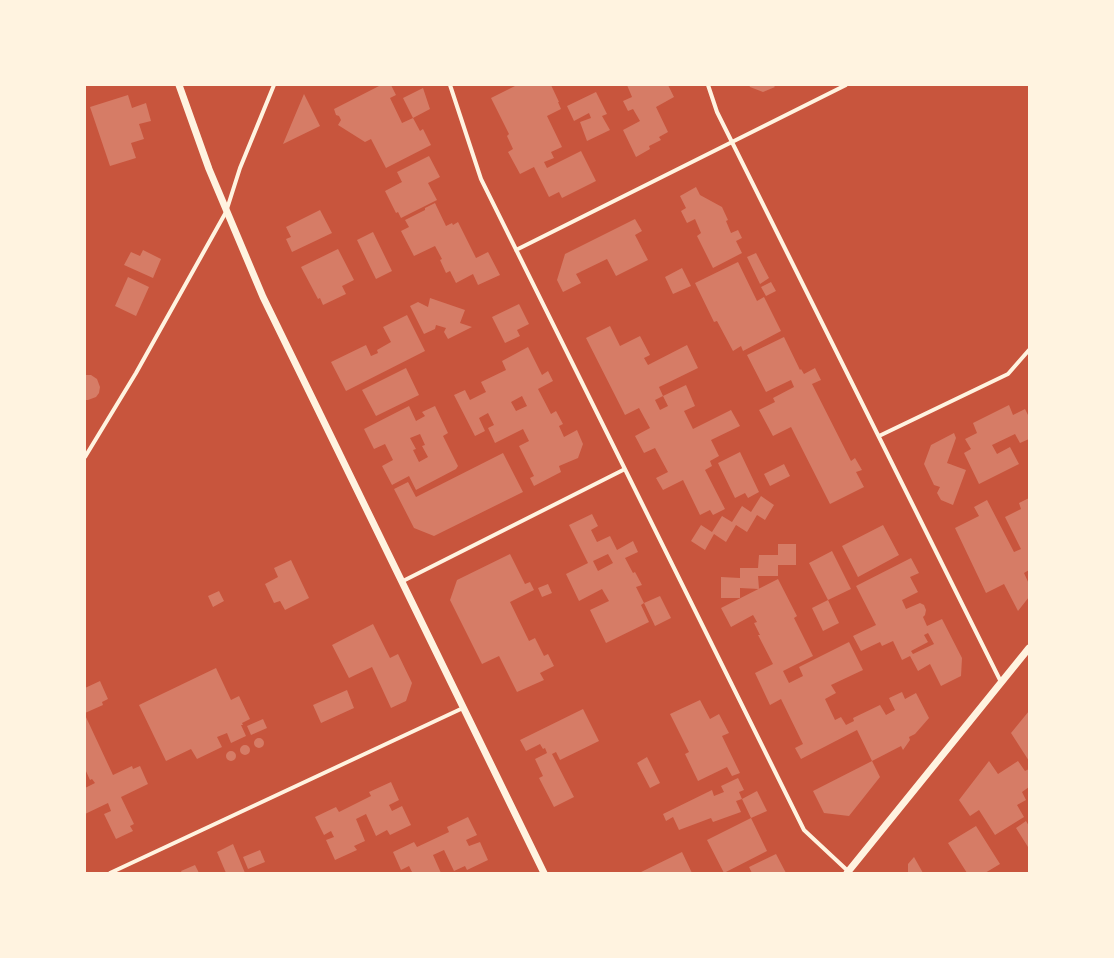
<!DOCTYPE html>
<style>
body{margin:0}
#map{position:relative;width:1114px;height:958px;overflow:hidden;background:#c8553d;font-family:Karla,sans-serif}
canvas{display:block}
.frame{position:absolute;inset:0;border:86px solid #fff3e0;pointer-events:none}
</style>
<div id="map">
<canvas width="1114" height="958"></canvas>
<div class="frame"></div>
</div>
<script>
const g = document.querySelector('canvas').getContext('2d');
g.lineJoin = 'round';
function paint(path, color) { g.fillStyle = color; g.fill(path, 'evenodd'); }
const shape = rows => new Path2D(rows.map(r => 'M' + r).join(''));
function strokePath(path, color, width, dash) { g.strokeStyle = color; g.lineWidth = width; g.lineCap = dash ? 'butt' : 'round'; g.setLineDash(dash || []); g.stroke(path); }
paint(shape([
 [381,85,391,85,396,95,390,98,402,123,413,118,420,131,423,129,431,145,386,168,371,139,365,142,338,125,341,120,339,116,336,115,334,109],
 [517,85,551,85,559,102,558,102,561,109,547,116,562,147,551,152,554,158,544,162,547,168,581,151,596,181,562,198,559,192,549,197,534,167,520,174,508,152,513,149,507,136,509,134,491,98],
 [627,85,668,85,674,97,656,107,668,132,659,137,661,140,649,146,650,149,636,157,623,130,640,121,633,109,628,111,623,101,632,97],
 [749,85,773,85,775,87,763,92,750,87],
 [423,88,430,109,413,118,403,98],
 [596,92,607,114,602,116,610,130,587,141,580,122,591,118,589,113,574,121,567,106],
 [304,94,320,126,283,144],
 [128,95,132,108,146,103,151,121,139,124,144,139,131,143,136,158,110,166,90,107],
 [429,156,440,177,428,183,437,200,401,218,398,212,396,213,385,191,402,182,397,172],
 [696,187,700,195,722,207,728,220,726,221,731,233,738,230,742,238,736,241,742,253,713,268,697,236,701,233,695,219,687,223,681,211,686,208,680,196],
 [435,203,446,226,452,223,453,225,458,222,476,258,488,252,500,275,478,285,473,274,456,283,450,271,446,273,440,260,442,259,435,246,414,256,401,231,409,227,405,220,425,210,425,208],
 [320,210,332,233,292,252,286,239,291,237,286,227],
 [635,219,642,231,635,235,648,260,616,276,607,259,576,274,581,283,563,292,557,280,565,254],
 [373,232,392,271,376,279,357,240],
 [338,249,354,280,342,286,346,294,323,305,320,298,318,299,301,267],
 [143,250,161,259,153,278,124,265,131,252,140,256],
 [756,253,769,278,760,284,747,257],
 [738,262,757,301,764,297,781,331,743,351,741,346,733,351,717,321,714,322,695,283],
 [682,268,691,286,673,294,665,277],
 [128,277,149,287,136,316,115,306],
 [771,282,776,291,766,296,761,287],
 [430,298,465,310,460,323,472,327,448,339,444,332,446,328,436,325,435,329,424,334,410,306,418,302,428,307],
 [519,304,529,324,517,330,520,336,505,343,492,317],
 [407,315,425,351,346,391,331,362,366,345,371,356,378,353,377,350,391,342,383,327],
 [610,326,620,346,640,336,650,355,644,358,648,365,687,345,698,368,659,387,663,396,655,400,660,410,668,406,663,396,686,385,695,406,684,411,693,429,731,410,740,426,711,440,719,456,710,461,712,466,705,470,725,509,713,515,710,510,700,515,683,480,663,490,656,478,668,472,655,448,644,453,635,436,650,428,639,408,625,415,586,338],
 [784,337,800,370,801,369,804,374,815,368,821,380,812,384,851,461,855,458,862,470,856,472,864,487,830,504,791,427,773,436,759,410,775,402,773,398,794,387,791,380,766,392,747,355],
 [528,347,542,375,548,371,553,381,538,389,551,414,556,411,563,424,559,426,564,437,577,430,583,444,578,458,559,466,561,472,534,486,530,478,534,476,519,446,529,441,523,429,495,443,488,428,494,425,488,413,479,418,485,431,475,436,454,395,465,390,470,400,486,392,481,382,506,370,502,361],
 [522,396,527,406,516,411,511,402],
 [406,368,419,395,376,416,362,390],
 [85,375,91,375,97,379,100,387,99,393,96,397,88,400,85,400],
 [1009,405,1013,415,1025,409,1029,417,1029,439,1020,443,1015,434,992,445,997,454,1010,447,1019,464,979,484,964,453,971,449,965,439,977,433,973,423],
 [409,406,416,421,425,416,422,412,435,406,448,433,443,436,458,466,456,469,416,490,409,476,392,485,382,466,393,460,385,444,374,449,364,429],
 [420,434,425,445,422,446,428,457,419,462,413,450,416,449,410,438],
 [954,433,956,438,947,463,966,470,953,505,941,500,937,493,940,487,934,485,924,464,931,445],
 [740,452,759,492,748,498,745,493,735,498,718,463],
 [503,453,523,492,434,536,414,528,394,489,408,482,416,497],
 [784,464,790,476,770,486,764,474],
 [761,496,774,505,765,520,757,515,747,532,736,525,726,542,714,534,705,550,691,541,701,525,712,532,722,516,732,522,742,506,751,512],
 [1029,498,1029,570,1024,573,1029,584,1029,597,1018,611,1004,584,986,593,955,528,979,516,974,507,987,500,1014,552,1021,549,1005,517,1021,509,1019,503],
 [592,514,598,526,591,530,597,542,610,536,617,550,633,541,638,552,625,558,633,573,635,572,642,585,636,587,644,603,641,605,649,622,606,643,590,610,609,601,602,589,579,601,566,574,588,563,569,525],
 [608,554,613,563,598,571,593,561],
 [883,525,899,555,858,577,842,546],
 [778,544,796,544,796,565,778,565,778,576,758,576,759,589,740,588,740,598,721,598,721,577,740,578,740,568,758,568,759,555,778,555],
 [832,551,851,589,828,600,809,563],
 [510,554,525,584,530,582,534,590,510,602,529,641,535,638,544,656,548,654,554,666,540,673,544,680,517,692,499,656,482,664,450,600,457,580],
 [911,558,919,573,910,577,918,592,902,600,906,609,920,603,924,605,926,610,925,615,923,617,927,626,942,619,962,658,961,676,941,686,930,664,918,671,910,656,902,660,893,641,882,646,880,642,861,651,853,636,876,625,856,586],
 [928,633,934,644,913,654,911,651,928,642,924,635],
 [291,560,309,598,285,610,280,601,274,603,265,584,278,577,274,568],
 [778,579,797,616,794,618,813,656,783,671,789,683,803,676,799,667,849,642,863,670,831,685,836,693,825,699,835,720,841,717,846,725,854,721,853,718,880,705,886,715,895,710,889,698,902,692,905,699,916,693,929,718,915,734,909,737,910,740,903,750,901,746,872,761,857,730,801,759,795,748,803,744,781,699,770,705,755,673,773,664,758,635,760,635,754,623,757,622,753,615,731,627,721,608],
 [548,584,552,593,542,597,538,588],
 [219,591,224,601,213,607,208,596],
 [660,596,671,618,655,626,644,603],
 [828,600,839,623,823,631,812,608],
 [373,624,390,658,398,654,412,683,406,701,391,708,372,667,349,678,332,645],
 [216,668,231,700,239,696,250,719,242,723,243,725,241,725,246,736,231,743,227,733,217,737,222,747,197,759,191,749,166,761,139,705],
 [100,681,108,699,102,702,103,705,85,713,85,688],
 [347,690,354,708,321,723,313,705],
 [700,700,710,719,719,714,729,733,722,736,740,773,732,776,727,767,698,781,685,754,689,752,670,714],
 [583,709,599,741,560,760,556,752,552,754,574,797,554,807,539,778,543,776,535,759,547,753,545,748,543,749,540,744,526,751,520,740],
 [1029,711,1029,761,1011,733],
 [85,715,113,775,132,766,133,769,140,766,148,784,121,797,134,824,130,826,133,831,116,839,104,814,111,811,108,803,85,814,85,788,95,783,92,779,90,780,85,769],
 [263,719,267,728,251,735,247,726],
 '254 743a5 5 0 1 1 10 0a5 5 0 1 1-10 0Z',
 '240 750a5 5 0 1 1 10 0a5 5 0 1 1-10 0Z',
 '226 756a5 5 0 1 1 10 0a5 5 0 1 1-10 0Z',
 [647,757,660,783,650,788,637,763],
 [872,761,880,777,849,816,824,813,813,791],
 [989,761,998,774,1018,761,1025,771,1029,769,1029,787,1022,792,1026,800,1017,805,1024,817,995,835,979,810,970,816,959,800],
 [738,778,744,790,739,792,742,799,757,791,767,811,751,818,742,799,736,801,741,812,713,822,711,818,679,830,673,817,666,821,663,814,712,790,714,796,724,792,721,786],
 [391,782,399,800,389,805,392,811,402,806,411,825,390,835,387,830,376,836,366,814,356,819,365,841,354,846,357,850,335,860,326,840,334,837,331,831,324,835,315,817,336,807,339,812,371,796,369,792],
 [468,817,477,835,466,840,469,846,480,842,488,860,467,870,465,866,454,871,444,850,433,855,441,873,409,873,412,872,409,866,401,870,393,852,414,842,417,847,449,832,447,827],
 [751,818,767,851,724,873,707,840],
 [1026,821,1029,826,1028,847,1016,828],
 [976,826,1000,864,985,873,967,873,948,843],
 [233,844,245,873,226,873,217,852],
 [260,850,265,862,248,869,243,857],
 [682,852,692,873,639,873],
 [776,854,786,873,752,873,749,867],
 [914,857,923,873,908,873,908,864],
 [195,865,199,873,182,873,181,871]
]), '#d67c66');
strokePath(shape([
 [450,85,481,179,804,830,849,872],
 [708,85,717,112,1001,682],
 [516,250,846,85],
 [879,436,1008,374,1029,350],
 [85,457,136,373,226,212,240,168,274,85],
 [401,582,625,469],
 [110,873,463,708]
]), '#fff3e0', 4);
strokePath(shape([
 [179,85,209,169,263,297,544,873],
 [847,873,1029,648]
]), '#fff3e0', 7);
</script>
